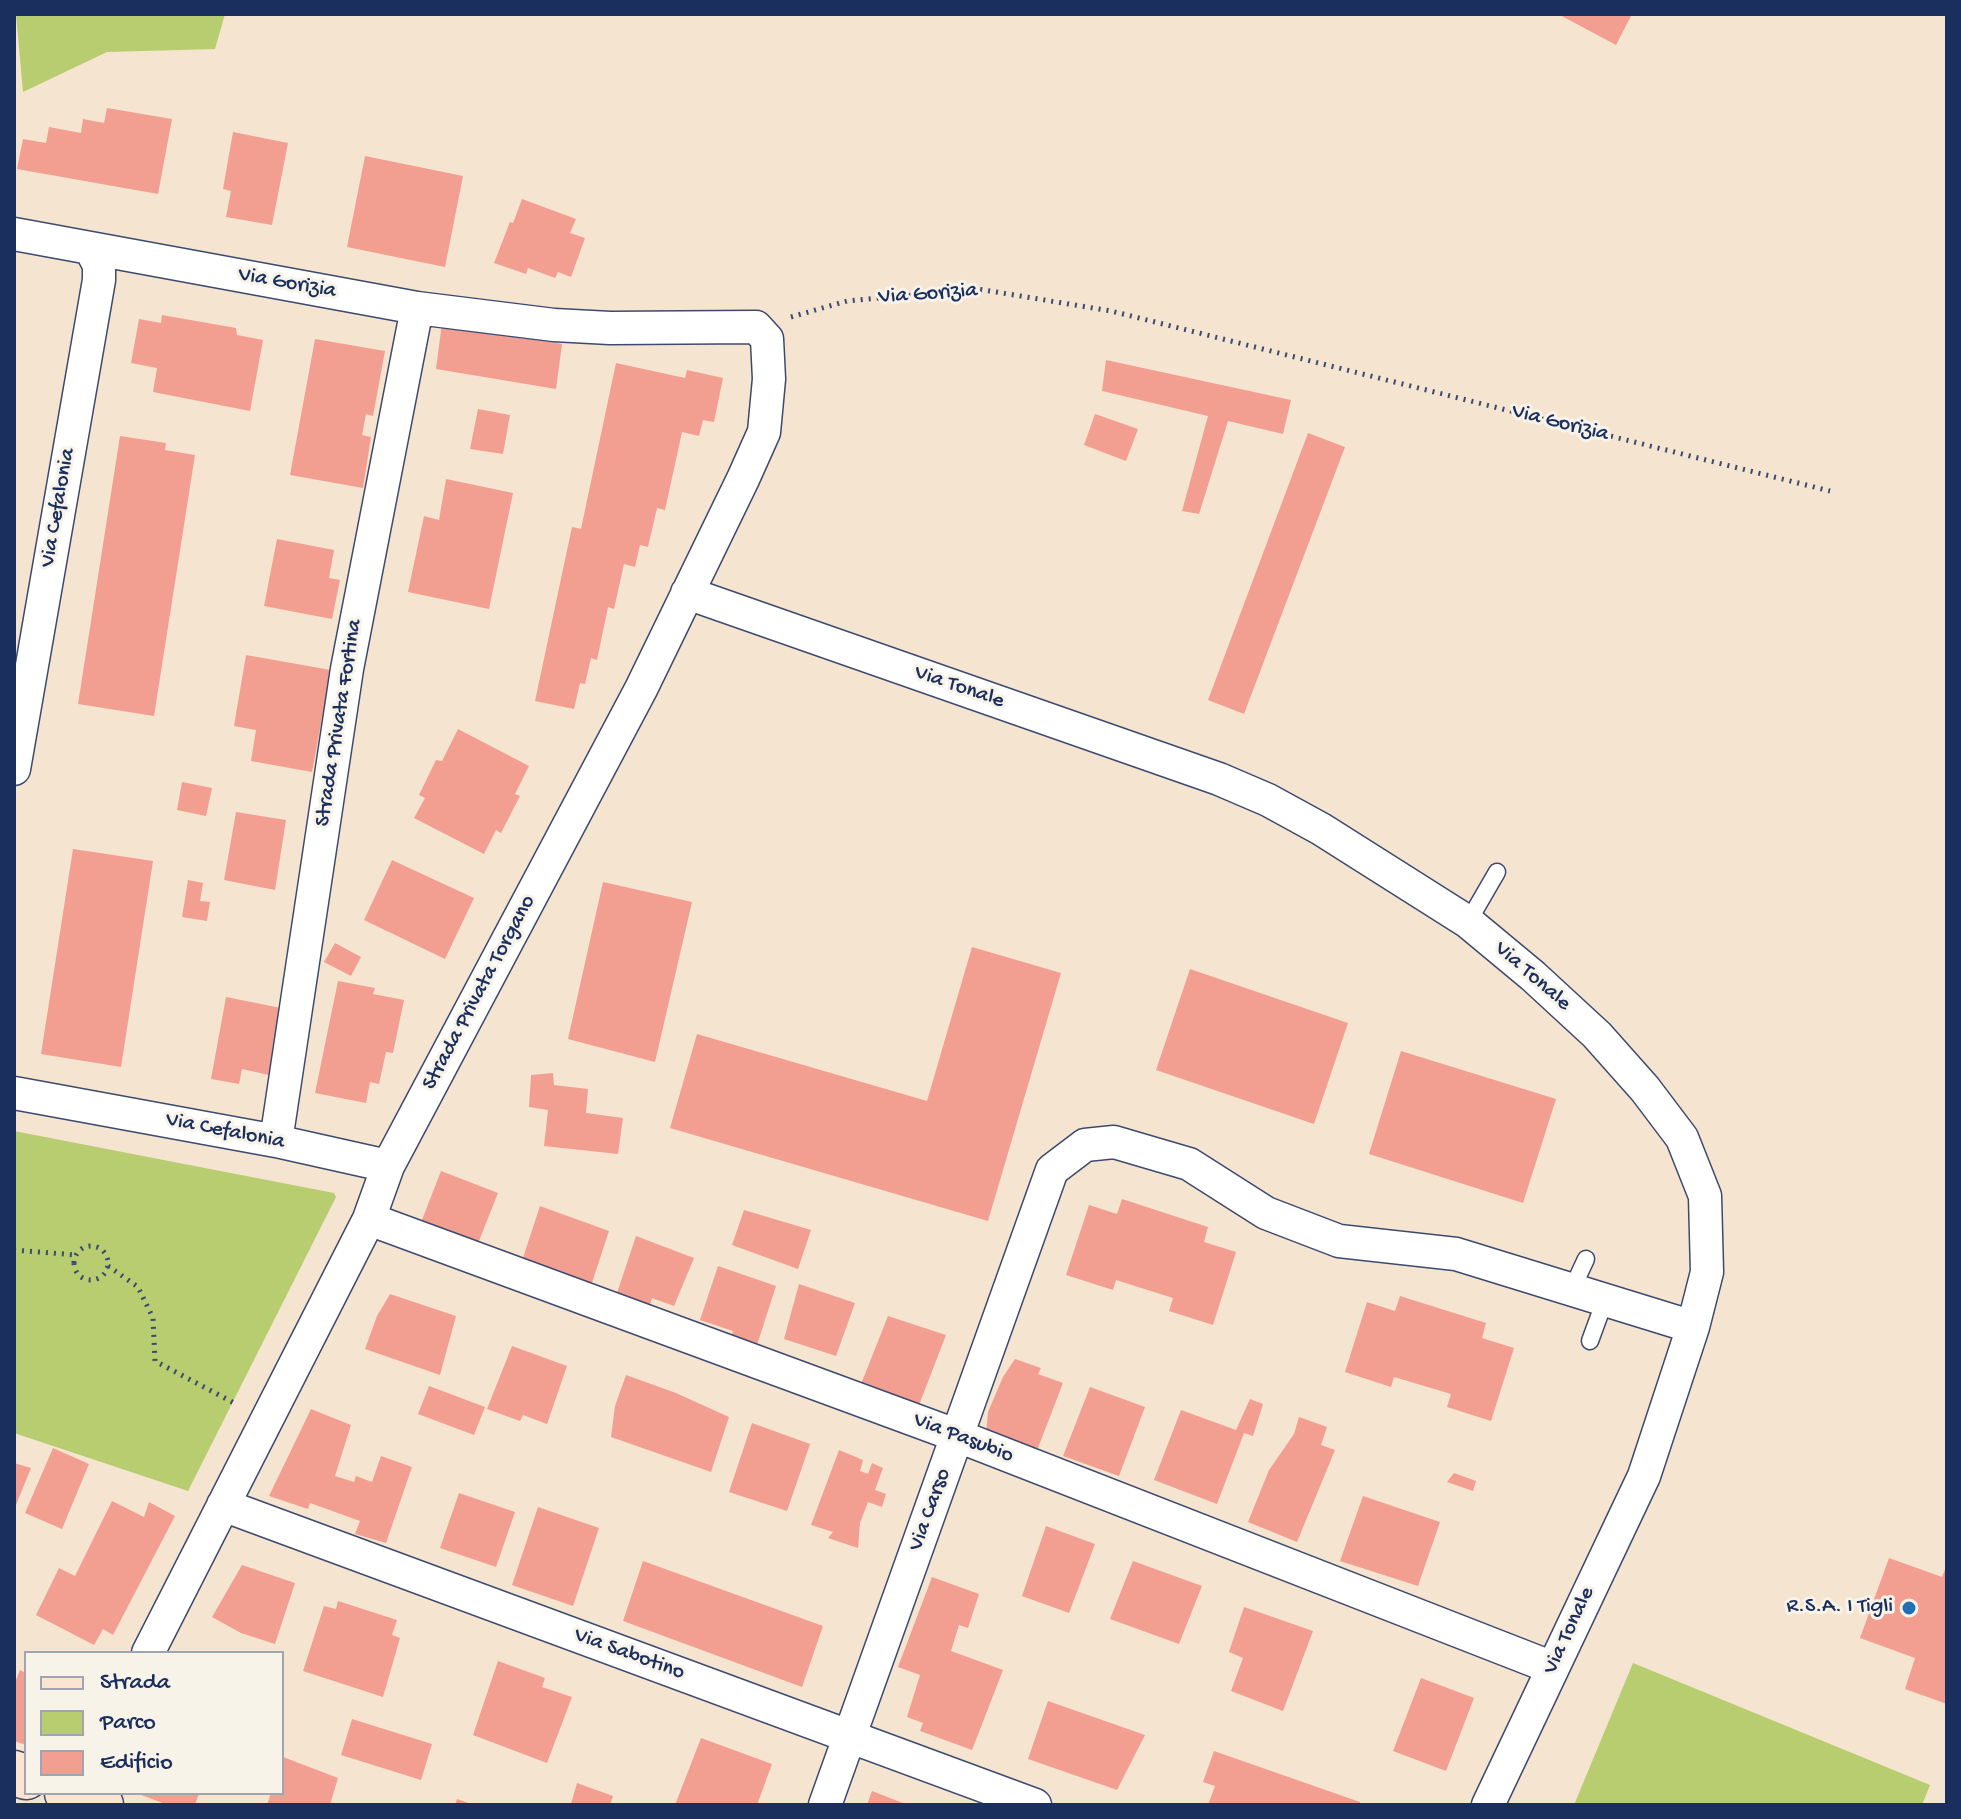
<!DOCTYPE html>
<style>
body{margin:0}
#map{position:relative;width:1961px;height:1819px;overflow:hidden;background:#f5e4cf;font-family:"Gochi Hand",sans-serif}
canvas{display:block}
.frame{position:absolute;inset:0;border:16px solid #1b2f5e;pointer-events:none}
.legend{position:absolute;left:24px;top:1651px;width:260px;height:144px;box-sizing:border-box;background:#f7f3e8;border:2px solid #9fa5b1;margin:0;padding:10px 14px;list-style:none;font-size:24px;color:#1b2f5e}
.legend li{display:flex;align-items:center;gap:16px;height:40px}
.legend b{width:40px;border:2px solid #9fa5b1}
</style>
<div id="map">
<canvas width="1961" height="1819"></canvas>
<div class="frame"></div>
<ul class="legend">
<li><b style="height:10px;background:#fde4d1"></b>Strada</li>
<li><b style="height:22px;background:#b8cc70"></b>Parco</li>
<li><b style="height:22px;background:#f29f92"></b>Edificio</li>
</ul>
</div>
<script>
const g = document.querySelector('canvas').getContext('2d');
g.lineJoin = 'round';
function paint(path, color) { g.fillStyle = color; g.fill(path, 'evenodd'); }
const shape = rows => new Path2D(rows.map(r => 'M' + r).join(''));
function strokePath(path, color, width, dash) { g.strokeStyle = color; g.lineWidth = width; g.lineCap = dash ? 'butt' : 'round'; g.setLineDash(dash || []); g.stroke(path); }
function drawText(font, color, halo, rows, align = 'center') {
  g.font = font + ' "Gochi Hand",sans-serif'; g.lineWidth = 6; g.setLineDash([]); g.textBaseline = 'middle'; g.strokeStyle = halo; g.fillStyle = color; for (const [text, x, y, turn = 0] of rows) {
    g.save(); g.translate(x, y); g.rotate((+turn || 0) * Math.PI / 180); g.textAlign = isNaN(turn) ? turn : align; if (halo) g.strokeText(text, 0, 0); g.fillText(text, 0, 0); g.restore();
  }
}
paint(shape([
 [16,14,225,14,215,49,107,52,23,92],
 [14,1131,334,1193,336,1197,188,1491,14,1433],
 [1633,1663,1930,1785,1922,1805,1574,1805]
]), '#b8cc70');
paint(shape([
 [1558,14,1632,14,1616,45],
 [107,108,172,119,158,194,17,169,23,139,46,143,49,127,81,133,83,119,104,123],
 [233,132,288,143,272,225,226,217,231,191,223,189],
 [365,156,463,176,445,267,347,247],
 [522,199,576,219,570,233,585,238,571,277,558,272,555,278,528,268,526,274,494,263,510,222,513,223],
 [162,315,236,328,237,335,263,340,250,411,153,392,157,368,131,363,139,319,161,323],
 [442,323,562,344,556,389,436,369],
 [315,339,385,351,373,416,366,414,362,435,371,437,363,488,290,475],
 [1106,360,1291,400,1283,434,1228,421,1199,514,1182,511,1208,416,1102,391],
 [616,363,685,378,687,370,723,378,714,422,703,420,699,436,682,432,665,510,657,508,648,547,640,545,635,567,624,564,614,609,608,607,597,660,591,658,585,684,580,683,574,709,535,701,572,527,581,529],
 [478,409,510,415,503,454,470,449],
 [1095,414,1138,429,1126,461,1084,445],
 [1308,433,1345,447,1244,714,1208,700],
 [120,436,166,443,165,450,195,455,154,716,78,704],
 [446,479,513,493,489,609,408,592,424,516,439,520],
 [277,539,334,550,329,578,340,580,332,619,264,606],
 [246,655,331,670,312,772,251,761,256,730,234,726],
 [458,729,529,766,515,794,520,796,501,833,496,830,484,854,414,818,425,798,419,795,436,760,442,761],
 [182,782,212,788,206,816,177,810],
 [236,812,286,820,275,890,224,880],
 [73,849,153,861,121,1067,41,1054],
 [392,860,474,898,445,959,364,920],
 [188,880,203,883,200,901,210,902,207,921,182,917],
 [603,882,692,902,655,1062,568,1039],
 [335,943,361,957,351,976,324,962],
 [972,947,1061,973,988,1221,670,1128,697,1034,927,1101],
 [1190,969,1348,1023,1314,1124,1156,1070],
 [338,981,375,988,373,994,404,1000,393,1053,386,1052,379,1084,370,1082,366,1103,315,1093],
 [226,997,281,1008,269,1075,242,1069,239,1084,211,1079],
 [1401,1051,1556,1099,1523,1203,1369,1154],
 [553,1073,554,1085,588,1089,586,1113,623,1118,618,1154,544,1146,548,1110,529,1107,531,1075],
 [441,1171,498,1193,477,1246,420,1225],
 [1122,1199,1208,1227,1204,1242,1236,1252,1213,1325,1169,1311,1173,1298,1116,1280,1113,1290,1066,1275,1089,1205,1117,1214],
 [540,1206,609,1231,588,1295,519,1270],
 [744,1210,811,1230,798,1269,732,1245],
 [636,1236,694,1258,674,1306,652,1298,649,1308,616,1296],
 [718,1266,776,1286,756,1348,730,1340,733,1331,700,1320],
 [799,1284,855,1303,836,1356,784,1339],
 [390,1294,456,1316,440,1375,365,1349,377,1316],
 [1400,1296,1486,1323,1482,1338,1514,1348,1491,1421,1447,1407,1451,1394,1394,1377,1391,1387,1345,1372,1367,1302,1395,1311],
 [888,1316,946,1335,919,1405,861,1384],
 [512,1346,567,1366,547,1424,523,1415,520,1421,487,1409],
 [1015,1359,1041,1368,1038,1374,1063,1383,1036,1453,986,1435,988,1412,1003,1377],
 [626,1375,676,1393,729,1417,711,1472,611,1437,615,1406],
 [429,1386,485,1407,474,1435,418,1414],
 [1090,1387,1145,1407,1119,1476,1063,1456],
 [1250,1399,1263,1404,1253,1436,1244,1433,1217,1504,1154,1480,1181,1410,1236,1430],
 [311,1409,351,1425,335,1476,354,1482,356,1476,372,1482,381,1456,412,1467,386,1543,355,1534,360,1521,310,1503,308,1509,269,1496],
 [1299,1417,1327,1427,1321,1445,1335,1450,1297,1542,1248,1522,1269,1470,1294,1434],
 [752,1423,810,1444,787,1511,729,1492],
 [53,1448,89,1464,62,1529,25,1513],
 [839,1450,863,1460,860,1471,868,1474,872,1463,883,1468,875,1490,886,1494,882,1507,868,1502,860,1523,858,1548,828,1538,833,1532,811,1525],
 [14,1463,31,1468,14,1510],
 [1454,1473,1476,1481,1473,1491,1447,1482],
 [459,1493,515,1512,496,1567,440,1548],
 [1363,1496,1440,1522,1418,1586,1340,1561],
 [112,1501,144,1517,149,1502,175,1516,113,1635,103,1629,94,1645,36,1615,59,1568,75,1576],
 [538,1507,599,1528,573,1606,512,1585],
 [1046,1526,1095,1544,1069,1613,1022,1596],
 [1889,1558,1942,1577,1947,1564,1947,1704,1905,1689,1915,1658,1860,1638],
 [643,1561,823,1626,802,1687,623,1621],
 [1133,1561,1202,1586,1179,1644,1110,1619],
 [242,1565,295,1583,275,1644,241,1633,212,1617],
 [932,1577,979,1594,968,1628,959,1625,951,1651,1003,1670,972,1750,920,1731,923,1723,907,1717,920,1675,898,1667],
 [338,1601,397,1620,392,1635,400,1638,383,1697,303,1671,324,1606,336,1609],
 [1244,1607,1313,1631,1283,1711,1231,1691,1243,1658,1229,1652],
 [498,1661,545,1678,542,1687,572,1697,547,1763,473,1735],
 [20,1670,26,1673,26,1745,14,1741,14,1685],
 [1421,1678,1474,1698,1446,1771,1393,1751],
 [1048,1701,1145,1735,1117,1790,1028,1759],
 [352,1719,432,1744,421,1780,341,1755],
 [701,1738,772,1764,757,1805,675,1805],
 [1214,1751,1360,1802,1360,1805,1208,1805,1215,1786,1203,1782],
 [283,1757,338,1778,330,1805,267,1805,271,1793,282,1793],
 [577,1783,613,1796,610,1805,571,1804],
 [872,1791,908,1805,867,1805],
 [136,1793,199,1793,195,1805,168,1805],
 [457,1799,474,1805,455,1805]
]), '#f29f92');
const lane = shape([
 [1468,922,1497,872],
 [1572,1289,1586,1259],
 [1590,1341,1605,1300]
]);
const street = shape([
 [14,234,417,308,554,325,610,328,756,327,767,339,769,379,764,432,743,479,641,689,388,1166,369,1219,148,1653],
 [687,593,1219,779,1268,800,1321,829,1468,922,1533,976,1597,1035,1645,1089,1682,1138,1705,1196,1707,1272,1693,1327,1644,1476,1488,1805],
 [14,769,99,280,99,265,90,248],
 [14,1093,276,1141,388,1166],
 [276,1141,347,669,417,308],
 [369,1219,958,1436,1553,1668],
 [223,1505,1035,1805],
 [825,1805,1052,1170,1085,1145,1114,1142,1189,1164,1266,1213,1339,1241,1456,1254,1693,1327]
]);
const secondary = shape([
 [14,1773,26,1777],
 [67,1793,101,1805]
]);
strokePath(lane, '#3c4a6f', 19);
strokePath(street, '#3c4a6f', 35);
strokePath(secondary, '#3c4a6f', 47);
strokePath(shape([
 [791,317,847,301,978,289,1111,311,1830,491],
 '74 1263a17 17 0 1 1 34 0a17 17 0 1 1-34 0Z',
 [14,1250,76,1255],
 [108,1266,138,1287,153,1318,155,1361,236,1404]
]), '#3c4a6f', 5, [2, 6]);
strokePath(lane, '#fff', 16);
strokePath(street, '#fff', 32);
strokePath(secondary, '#fde4d1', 44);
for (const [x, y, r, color] of [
 [1909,1608,8,"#1f6fb2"]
]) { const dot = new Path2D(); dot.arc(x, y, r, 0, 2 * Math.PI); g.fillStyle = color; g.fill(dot); strokePath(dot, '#f7f3e8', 3); }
drawText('22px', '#1b2f5e', '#f7f3e8', [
 ["Via Gorizia",287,284,10],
 ["Via Gorizia",928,295,-4],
 ["Via Gorizia",1560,424,14],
 ["Via Cefalonia",59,508,-80],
 ["Via Tonale",959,688,19],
 ["Strada Privata Fortina",340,723,-81],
 ["Via Tonale",1532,977,41],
 ["Strada Privata Torgano",480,993,-62],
 ["Via Cefalonia",225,1132,11],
 ["Via Pasubio",963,1439,21],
 ["Via Carso",931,1510,-70],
 ["Via Tonale",1570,1631,-65],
 ["Via Sabotino",629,1655,20]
]);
drawText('22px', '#1b2f5e', '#f7f3e8', [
 ["R.S.A. I Tigli",1893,1608]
], 'right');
</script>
